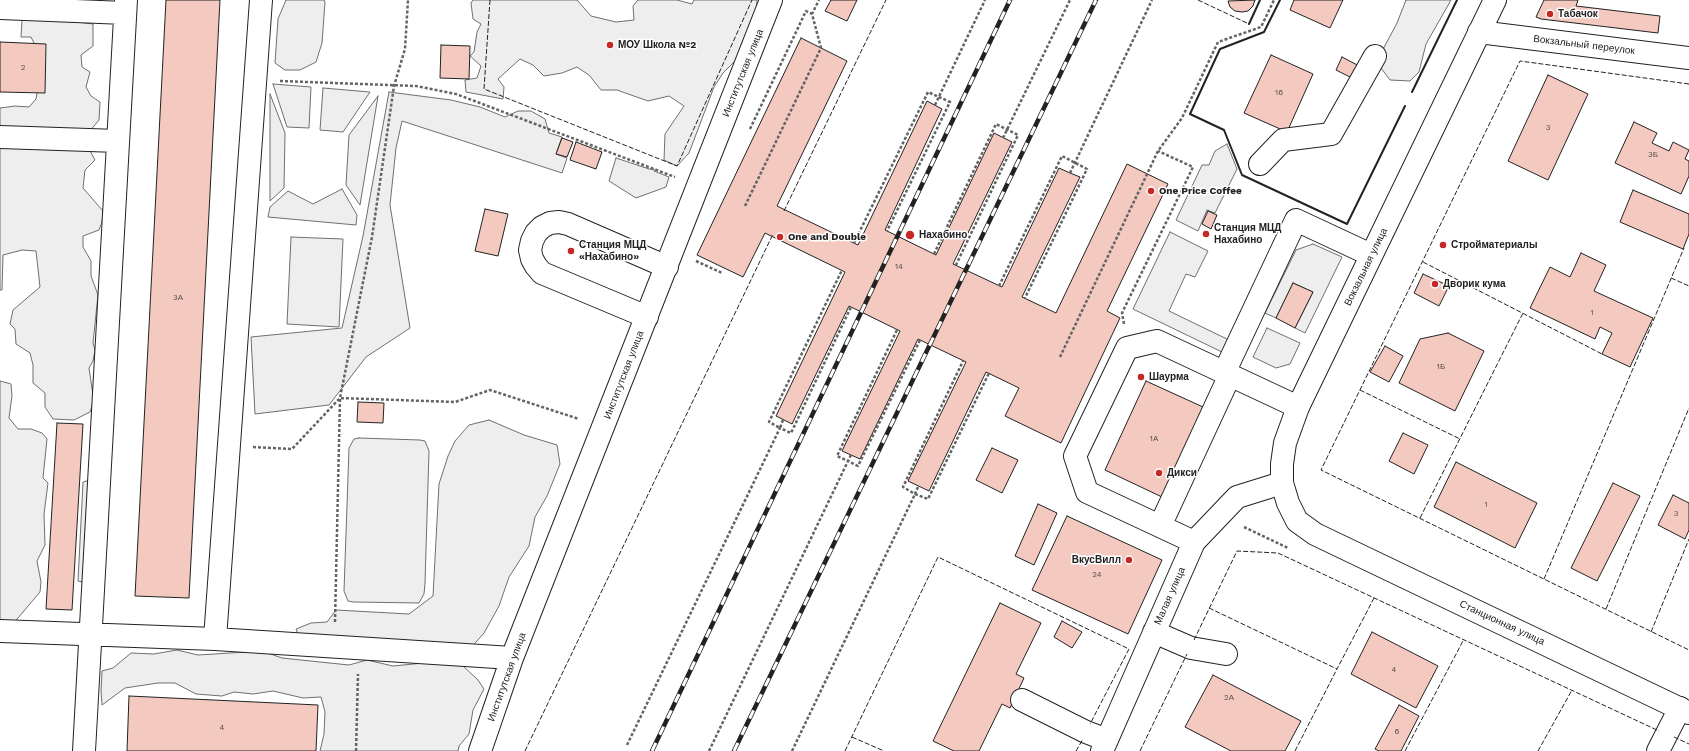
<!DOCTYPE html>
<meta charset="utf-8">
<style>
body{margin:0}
canvas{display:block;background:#fff}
</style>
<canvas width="1689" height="751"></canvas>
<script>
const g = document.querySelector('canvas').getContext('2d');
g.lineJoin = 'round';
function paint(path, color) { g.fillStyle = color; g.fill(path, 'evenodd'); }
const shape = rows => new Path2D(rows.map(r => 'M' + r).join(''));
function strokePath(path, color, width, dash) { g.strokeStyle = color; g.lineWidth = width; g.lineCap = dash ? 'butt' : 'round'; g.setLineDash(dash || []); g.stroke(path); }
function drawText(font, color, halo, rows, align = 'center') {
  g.font = font + ' "Work Sans",sans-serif'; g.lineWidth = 3; g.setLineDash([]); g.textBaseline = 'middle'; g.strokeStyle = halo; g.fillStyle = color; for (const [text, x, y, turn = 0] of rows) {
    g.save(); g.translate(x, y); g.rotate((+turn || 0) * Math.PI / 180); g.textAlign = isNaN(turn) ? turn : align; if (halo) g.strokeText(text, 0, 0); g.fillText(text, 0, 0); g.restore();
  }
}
const green = shape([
 [286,0,324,0,325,2,322,43,316,62,300,70,285,70,275,63,278,19,286,0],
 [473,0,577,0,591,16,616,22,634,20,633,6,638,0,677,0,692,4,694,0,757,0,756,18,743,53,723,73,714,87,689,153,677,166,664,160,665,134,684,106,669,96,648,101,617,90,601,90,589,75,577,67,562,73,544,76,533,65,520,59,498,79,504,87,503,99,466,92,465,80,477,78,481,66,470,56,474,52,477,32,481,24,473,19,471,3,473,0],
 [1406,0,1451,0,1426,44,1419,72,1410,81,1390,80,1381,68,1381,53,1397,23,1406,0],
 [37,17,93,24,93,46,81,55,82,67,90,72,86,87,91,96,100,102,99,120,89,132,88,147,95,160,85,170,83,188,103,211,102,222,99,230,83,236,83,247,91,261,91,276,98,295,93,343,95,350,93,361,89,368,93,395,93,403,90,412,74,420,53,419,45,407,45,393,33,383,33,365,30,353,16,344,15,329,10,324,13,310,40,287,36,251,22,250,3,255,2,290,0,290,0,108,15,106,29,107,36,99,39,81,39,53,31,37,21,37,22,20,37,17],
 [273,84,311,87,309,128,287,127,273,84],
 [323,88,370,92,343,132,320,130,323,88],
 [389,92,451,100,480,107,505,117,518,111,531,111,545,119,549,133,562,137,556,154,567,158,562,173,402,121,396,148,390,205,410,328,366,357,329,405,255,414,251,337,342,328,363,236,389,92],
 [270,94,285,133,284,188,270,201,270,94],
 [378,96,360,205,346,185,349,135,378,96],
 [1227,144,1237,169,1215,213,1207,210,1198,231,1176,220,1202,165,1209,165,1215,151,1227,144],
 [616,158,649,169,654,169,654,171,669,177,666,187,636,198,609,181,616,158],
 [342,189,357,215,356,225,268,217,270,207,288,191,313,204,342,189],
 [1170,232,1208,251,1195,277,1186,274,1169,311,1229,340,1224,353,1133,309,1170,232],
 [291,237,343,239,339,327,287,324,291,237],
 [1313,244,1342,257,1305,333,1295,328,1313,292,1293,283,1276,318,1265,313,1296,250,1313,244],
 [1267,328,1300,343,1290,364,1276,368,1253,357,1267,328],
 [0,381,11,384,12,396,9,418,18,429,31,429,42,433,47,439,43,478,48,483,44,514,45,545,37,561,41,582,40,592,12,625,0,624,0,381],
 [489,420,524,435,557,445,560,464,547,496,535,517,529,546,509,577,499,606,484,633,470,649,300,640,296,629,311,623,327,622,336,610,409,614,433,596,439,484,448,456,455,441,469,425,489,420],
 [359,438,420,440,425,441,429,451,425,583,424,594,419,603,353,602,348,601,344,591,349,448,354,439,359,438],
 [90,480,85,574,82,582,78,581,83,482,90,480],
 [177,650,198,655,262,651,282,658,349,665,367,660,393,666,444,661,462,665,478,680,484,689,473,710,469,734,459,746,458,751,320,751,324,734,325,712,321,697,303,698,273,691,253,694,234,692,222,696,196,694,175,683,158,683,125,688,102,705,101,691,102,671,113,668,131,653,154,654,177,650]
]);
paint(green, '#eee');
strokePath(green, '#6f6f6f', 1);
const building = shape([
 [166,0,220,0,189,598,135,596,166,0],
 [831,0,857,0,847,21,825,11,831,0],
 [1255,0,1253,6,1248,11,1242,12,1235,11,1230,7,1228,1,1255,0],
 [1294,0,1343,0,1330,28,1290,10,1294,0],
 [1544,0,1578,0,1576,6,1660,16,1658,33,1541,19,1536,17,1544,0],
 [801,38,847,61,777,206,858,245,927,101,942,109,885,230,936,255,994,133,1012,142,953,264,1002,287,1059,168,1070,173,1080,177,1022,297,1056,313,1127,164,1168,184,1107,311,1120,318,1061,443,1005,416,1019,388,986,372,929,491,908,481,966,362,918,339,860,459,842,451,900,331,849,306,792,424,776,416,845,272,765,233,743,277,697,255,801,38],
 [0,42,46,44,45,93,0,92,0,42],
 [441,45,470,46,469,79,440,78,441,45],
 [1271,55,1313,74,1287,132,1244,113,1271,55],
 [1342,57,1363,68,1356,80,1336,70,1342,57],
 [1548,75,1588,94,1548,180,1508,161,1548,75],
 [1634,122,1657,133,1652,143,1669,151,1673,142,1689,150,1685,159,1689,161,1689,176,1681,194,1615,163,1634,122],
 [562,138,573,142,567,157,556,154,562,138],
 [576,142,602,152,596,169,570,160,576,142],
 [1633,190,1689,214,1689,234,1683,249,1620,222,1633,190],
 [485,209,508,214,498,256,475,251,485,209],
 [1208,211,1217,215,1211,229,1202,224,1208,211],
 [1581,253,1606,265,1594,291,1653,318,1630,367,1602,354,1612,333,1600,327,1595,339,1530,308,1550,267,1570,277,1581,253],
 [1423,274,1449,286,1439,306,1414,293,1423,274],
 [1293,283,1313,292,1295,328,1276,318,1293,283],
 [1448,333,1484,351,1455,411,1399,383,1420,339,1448,333],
 [1385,346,1403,356,1389,382,1370,372,1385,346],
 [1146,381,1203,407,1162,497,1105,470,1146,381],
 [358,402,384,403,383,423,357,422,358,402],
 [57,423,83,424,72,610,46,609,57,423],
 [1403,433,1428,445,1414,474,1389,461,1403,433],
 [992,448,1018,460,1002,493,976,480,992,448],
 [1456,462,1537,503,1515,548,1434,507,1456,462],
 [1613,483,1640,496,1597,581,1571,568,1613,483],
 [1673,495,1689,503,1689,530,1685,539,1658,525,1673,495],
 [1038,504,1057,513,1034,565,1015,556,1038,504],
 [1067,516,1162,560,1128,634,1032,590,1067,516],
 [1000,603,1041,623,1016,674,1024,678,1010,708,1002,704,979,751,954,751,933,741,1000,603],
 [1062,621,1082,632,1072,648,1054,637,1062,621],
 [1372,632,1438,666,1416,708,1351,674,1372,632],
 [1213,675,1301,721,1285,751,1231,751,1185,727,1213,675],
 [129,696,318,705,316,751,127,751,129,696],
 [1399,705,1419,716,1401,751,1379,751,1375,749,1399,705]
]);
paint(building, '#f3c9c0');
strokePath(building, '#222', 1);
const minor = shape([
 [0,8,125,13],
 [1479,32,1689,58],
 [0,137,118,141],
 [1260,164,1283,140,1331,134,1375,56],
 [647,317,542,273,536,266,532,259,530,250,532,241,536,233,542,227,550,223,559,222,568,224,667,267],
 [1224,373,1296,220,1371,255],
 [1160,526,1230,375],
 [1194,542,1087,492,1075,456,1127,348,1157,341,1298,407],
 [0,631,215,639,512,658],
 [1154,632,1191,648,1226,654],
 [215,639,261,0],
 [1022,700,1086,732,1107,740],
 [84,751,126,0],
 [480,751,512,658,771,0],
 [1102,751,1194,542,1237,497,1282,483],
 [1658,751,1680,708]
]);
const major = shape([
 [1495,0,1298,407,1285,443,1282,464,1282,483,1288,503,1297,521,1315,534,1689,713]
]);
strokePath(minor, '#222', 24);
strokePath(major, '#222', 24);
strokePath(shape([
 [280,81,416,86,456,94,675,177],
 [935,105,985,0],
 [750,129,806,11,812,14],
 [1003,138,1070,0],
 [1070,173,1152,0],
 [745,206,821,48,812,14,819,0],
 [854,243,928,92,950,102,887,231],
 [934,254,996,124,1018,135,956,265],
 [696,261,722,273],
 [999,286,1062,156,1087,169,1025,298],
 [1124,324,1122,313,1193,167,1158,151],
 [1060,357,1158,151,1182,118,1218,42,1261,27,1274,0],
 [783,420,780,428,769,422,842,270],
 [253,447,292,449,340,398,372,237,394,86,405,49,408,0],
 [851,455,848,461,837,456,897,330],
 [918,487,915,494,903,487,963,361],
 [1244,527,1288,548],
 [335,622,340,398,455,402,490,390,579,419],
 [627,745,780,428,791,433,851,307],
 [356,751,358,674],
 [709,751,848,461,858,466,920,340],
 [792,751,915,494,928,499,989,373]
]), '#646464', 2.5, [3, 2]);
strokePath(minor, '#fff', 22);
strokePath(major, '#fff', 22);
const rail = shape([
 [652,751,1010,0],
 [734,751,1096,0]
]);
strokePath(rail, '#222', 4.5);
strokePath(rail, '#fff', 3, [9]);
strokePath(shape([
 [490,0,484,89,677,166,752,0],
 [1198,0,1249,24],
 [1689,84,1520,61,1321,470,1689,650],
 [784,211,886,0],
 [1423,262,1602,354],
 [1671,278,1689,286],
 [1360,390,1460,439],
 [1420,518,1523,313],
 [1544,579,1684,248],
 [1209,608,1337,669,1374,598],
 [1606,609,1689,408],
 [1651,632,1689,539],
 [1194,640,1237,551,1278,553,1659,731],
 [852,737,884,751],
 [1674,737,1689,744],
 [525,751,773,234],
 [845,751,938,557,1129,649,1090,724],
 [1076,751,1083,739],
 [1140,751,1187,654],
 [1295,751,1337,669],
 [1405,751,1464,639],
 [1538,751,1572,690]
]), '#222', 1, [5, 2]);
strokePath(shape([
 [1280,0,1264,32,1220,49,1190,114,1224,130,1242,175,1347,224,1405,106],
 [1249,24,1260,0],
 [1412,92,1457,0]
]), '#222', 2);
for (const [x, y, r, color] of [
 [1550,14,4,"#c62828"],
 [610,45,4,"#c62828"],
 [1151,191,4,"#c62828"],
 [1206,234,4,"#c62828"],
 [910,235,5,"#c62828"],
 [780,237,4,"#c62828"],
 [1443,245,4,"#c62828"],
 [571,251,4,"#c62828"],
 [1435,284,4,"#c62828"],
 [1141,377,4,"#c62828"],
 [1159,473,4,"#c62828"],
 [1129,560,4,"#c62828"]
]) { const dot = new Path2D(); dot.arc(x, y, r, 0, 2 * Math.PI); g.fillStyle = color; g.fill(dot); strokePath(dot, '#fff', 1.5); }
drawText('8px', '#564c4a', null, [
 ["2",23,68],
 ["16",1279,93],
 ["3",1548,128],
 ["3Б",1653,155],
 ["14",899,267],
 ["3А",178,298],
 ["1",1592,313],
 ["1Б",1441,367],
 ["1А",1154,439],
 ["1",1486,505],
 ["3",1676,514],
 ["24",1097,575],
 ["4",1394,670],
 ["2А",1229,698],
 ["4",222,728],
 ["6",1397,732]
]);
drawText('bold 10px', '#222', '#fff', [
 ["Табачок",1558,14],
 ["МОУ Школа №2",618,45],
 ["One Price Coffee",1159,191],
 ["Станция МЦД",1214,228],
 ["Нахабино",1214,240],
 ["Нахабино",919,235],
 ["One and Double",788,237],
 ["Станция МЦД",579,245],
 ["«Нахабино»",579,257],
 ["Стройматериалы",1451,245],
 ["Дворик кума",1443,284],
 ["Шаурма",1149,377],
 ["Дикси",1167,473],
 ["ВкусВилл",1121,560,"right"]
], 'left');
drawText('10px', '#222', '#fff', [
 ["Вокзальный переулок",1584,45,7],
 ["Институтская улица",743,73,-68],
 ["Вокзальная улица",1366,267,-64],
 ["Институтская улица",624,375,-69],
 ["Малая улица",1170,596,-66],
 ["Станционная улица",1502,623,25],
 ["Институтская улица",507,677,-70]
]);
</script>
